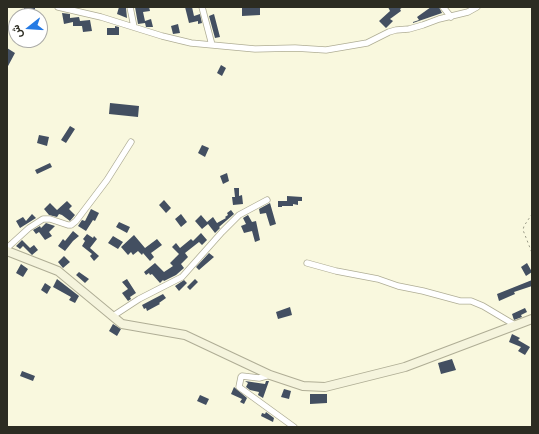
<!DOCTYPE html>
<meta charset="utf-8">
<style>
body{margin:0}
#map{position:relative;width:539px;height:434px;overflow:hidden;background:#f9f8de;font-family:"Source Sans 3",Vazirmatn,sans-serif}
canvas{display:block}
.frame{position:absolute;inset:0;border:8px solid #2c2c22;pointer-events:none}
.north{position:absolute;left:8px;top:8px;width:40px;height:40px;box-sizing:border-box;background:#fff;border:1px solid #ababa7;border-radius:50%;rotate:253deg;font-size:11px;font-weight:700;line-height:16px;text-align:center;color:#2c2c22}
.north::after{content:'';display:block;margin:auto;width:14px;height:18px;background:#247ae4;clip-path:polygon(50% 0,100% 100%,50% 72%,0 100%)}
</style>
<div id="map">
<canvas width="539" height="434"></canvas>
<div class="frame"></div>
<div class="north">ش</div>
</div>
<script>
const g = document.querySelector('canvas').getContext('2d');
g.lineJoin = 'round';
function paint(path, color) { g.fillStyle = color; g.fill(path, 'evenodd'); }
const shape = rows => new Path2D(rows.map(r => 'M' + r).join(''));
function strokePath(path, color, width, dash) { g.strokeStyle = color; g.lineWidth = width; g.lineCap = dash ? 'butt' : 'round'; g.setLineDash(dash || []); g.stroke(path); }
paint(shape([
 [24,7,35,7,35,16,31,16,31,14,24,14],
 [119,7,126,8,127,18,117,14],
 [135,7,149,7,150,11,143,12,145,21,151,19,153,27,146,27,145,23,138,24],
 [185,7,192,7,194,16,200,14,202,23,198,24,198,21,189,23],
 [388,7,403,7,400,9,401,11,390,19,393,21,386,28,379,21,390,11],
 [431,7,439,7,442,13,413,23,413,22,419,20,417,17],
 [242,8,260,8,260,15,242,16],
 [62,13,70,14,70,18,79,17,80,21,90,20,92,31,83,32,82,26,73,26,73,22,64,24],
 [214,14,220,37,215,38,209,16],
 [178,24,180,33,173,34,171,26],
 [115,26,119,27,119,35,107,35,107,28,115,28],
 [7,48,15,53,7,68],
 [221,65,226,68,222,76,217,73],
 [110,103,139,106,138,117,109,114],
 [70,126,75,129,66,143,61,140],
 [39,135,49,137,47,146,37,143],
 [202,145,209,148,205,157,198,153],
 [50,163,52,167,37,174,35,170],
 [227,173,229,181,223,184,220,176],
 [234,188,239,188,239,196,242,195,243,204,233,205,232,197,235,197],
 [287,196,302,197,302,201,298,201,298,205,293,204,293,206,282,206,282,207,278,207,278,201,287,201],
 [164,200,171,208,166,213,159,205],
 [67,201,72,206,69,209,75,215,70,221,62,215,59,214,57,217,49,215,44,209,50,203,57,210],
 [270,203,276,224,270,226,266,213,260,214,259,209],
 [91,209,99,213,95,221,93,220,86,231,78,226,82,220,85,221],
 [231,210,234,214,219,227,220,228,215,233,208,224,202,229,195,221,201,215,207,222,213,217,217,223,226,218,225,217,228,215,227,213],
 [32,214,36,218,20,228,16,221,23,217,26,221],
 [181,214,187,222,181,227,175,219],
 [248,215,252,222,256,221,260,240,255,242,252,231,244,233,241,226,246,224,243,218],
 [119,222,130,227,127,233,116,227],
 [46,223,55,226,49,232,52,236,45,240,39,232,36,234,33,230,40,226,41,228],
 [73,231,79,236,73,241,65,251,58,246,63,239,65,241],
 [201,233,207,240,202,245,199,242,185,253,188,257,181,264,184,268,176,275,164,281,163,280,160,283,152,274,150,275,149,273,146,275,144,272,155,263,164,272,173,266,170,263,179,254,172,247,176,243,180,248,191,239,193,241],
 [87,234,93,238,94,236,97,239,90,248,99,256,94,261,90,256,92,254,82,246,85,241,83,239],
 [134,235,145,248,157,239,162,245,151,253,154,257,150,261,143,253,142,255,138,251,133,255,131,252,128,255,121,247],
 [113,236,123,242,118,249,108,243],
 [22,240,30,248,34,245,38,250,32,255,23,246,20,249,16,246],
 [209,253,214,257,199,270,196,267],
 [64,256,70,262,63,268,58,262],
 [527,263,532,272,526,276,521,267],
 [21,264,28,269,23,277,16,273],
 [79,272,89,279,85,283,76,275],
 [57,279,79,296,75,303,69,300,71,297,53,287],
 [127,279,136,293,130,297,131,299,128,301,122,293,128,289,122,282],
 [195,279,198,282,190,290,187,287],
 [184,280,187,283,179,291,175,286],
 [532,280,532,286,514,292,515,294,499,301,497,294],
 [45,283,51,287,47,294,41,290],
 [163,294,166,298,159,303,160,304,147,311,146,308,144,309,142,305],
 [290,307,292,315,278,319,276,312],
 [525,308,527,312,521,315,522,317,514,320,512,314],
 [113,324,121,329,117,336,109,331],
 [512,334,520,338,518,340,530,347,525,355,518,351,521,347,509,342],
 [452,359,456,370,441,374,438,363],
 [22,371,35,376,33,381,20,376],
 [245,381,265,384,266,381,269,381,263,398,258,395,259,392,250,390,246,387,248,383],
 [234,387,247,398,244,404,240,402,242,399,231,394],
 [284,389,291,391,289,399,281,397],
 [310,394,327,394,327,403,310,404],
 [200,395,209,399,206,405,197,401],
 [266,412,274,418,273,422,261,416,262,413,265,414]
]), '#434f61');
const street = shape([
 [58,7,101,17,162,36,191,43,255,49,295,48,326,50,367,43,389,32,396,30,409,29,423,25,439,19,468,12,477,7],
 [130,7,134,27],
 [202,7,212,45],
 [443,7,451,17],
 [7,248,29,228,43,219,50,219,68,225,71,225,76,221,107,180,131,142],
 [307,263,336,271,378,279,398,286,423,291,460,301,471,301,483,306,515,325],
 [113,316,139,299,182,277,222,232,239,215,267,200],
 [270,375,259,378,242,376,241,377,239,387,294,427]
]);
const secondary = shape([
 [7,251,58,271,122,324,185,335,270,375,303,386,325,387,405,367,532,319]
]);
strokePath(street, '#afad95', 7);
strokePath(secondary, '#afad95', 10);
strokePath(shape([
 [532,214,524,226,523,230,532,253]
]), '#999986', 1, [2, 3]);
strokePath(street, '#fff', 5.5);
strokePath(secondary, '#f5f4dd', 8);
</script>
